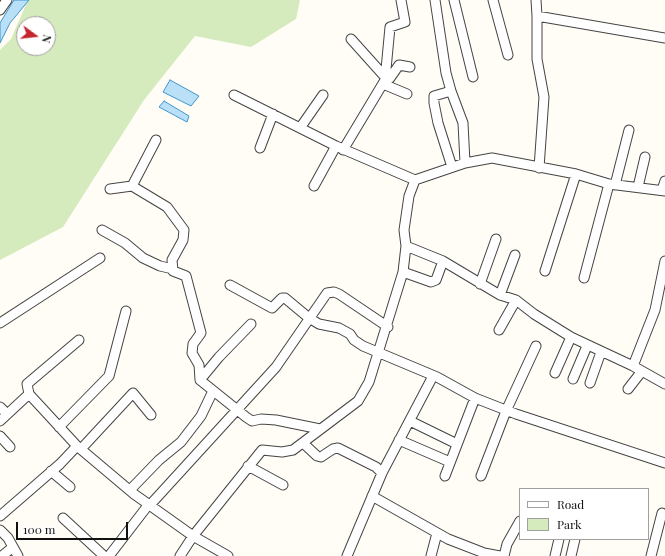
<!DOCTYPE html>
<style>
body{margin:0}
#map{position:relative;width:665px;height:556px;overflow:hidden;background:#fffdf5;font-family:"Playfair Display",serif}
canvas{display:block}
.legend{position:absolute;left:519px;top:488px;width:130px;height:52px;box-sizing:border-box;background:#fff;border:1px solid #a0a0a0;margin:0;padding:5px 7px;list-style:none;font-size:12px;color:#111}
.legend li{display:flex;align-items:center;gap:8px;height:20px}
.legend b{width:20px;border:1px solid #a0a0a0}
.north{position:absolute;left:16px;top:16px;width:40px;height:40px;box-sizing:border-box;background:#fff;border:1px solid #a0a0a0;border-radius:50%;rotate:105deg;font-size:11px;font-weight:700;line-height:16px;text-align:center;color:#111}
.north::after{content:'';display:block;margin:auto;width:14px;height:18px;background:#c4262e;clip-path:polygon(50% 0,100% 100%,50% 72%,0 100%)}
.scale{position:absolute;left:16px;top:522px;width:112px;height:18px;box-sizing:border-box;border:2px solid #111;border-top:0;padding-left:5px;font-size:12px;line-height:14px;white-space:nowrap;color:#111;-webkit-text-stroke:3px #fff;paint-order:stroke}
</style>
<div id="map">
<canvas width="665" height="556"></canvas>
<ul class="legend">
<li><b style="height:5px;background:#fff"></b>Road</li>
<li><b style="height:11px;background:#d5ebbd"></b>Park</li>
</ul>
<div class="north">N</div>
<div class="scale">100 m</div>
</div>
<script>
const g = document.querySelector('canvas').getContext('2d');
g.lineJoin = 'round';
function paint(path, color) { g.fillStyle = color; g.fill(path, 'evenodd'); }
const shape = rows => new Path2D(rows.map(r => 'M' + r).join(''));
function strokePath(path, color, width, dash) { g.strokeStyle = color; g.lineWidth = width; g.lineCap = dash ? 'butt' : 'round'; g.setLineDash(dash || []); g.stroke(path); }
paint(shape([
 [28,0,300,0,296,19,251,47,195,36,144,100,63,227,0,260,0,50,11,39],
 [24,24,48,24,48,48,24,48]
]), '#d5ebbd');
const water = shape([
 [14,0,29,0,10,23,0,43,0,23,14,0],
 [170,80,199,96,191,106,163,92,170,80],
 [164,101,189,116,187,122,159,107,164,101]
]);
paint(water, '#b9e0f7');
strokePath(water, '#3f96cf', 1);
const street = shape([
 [435,0,446,73,451,91,463,123,465,163],
 [454,0,473,77],
 [493,0,508,55],
 [536,0,537,16,665,38],
 [0,10,7,0],
 [537,16,537,59,544,97,539,168],
 [351,39,386,78],
 [385,80,390,78,399,65,410,67],
 [383,84,407,94],
 [451,91,434,96,434,103,438,123,452,167],
 [234,95,336,146,415,180,465,163,492,158,576,174,609,184,665,191],
 [300,128,323,95],
 [260,148,273,114],
 [343,150,385,80,390,27,405,22,401,0],
 [615,185,629,130],
 [132,186,156,140],
 [314,186,336,146],
 [638,187,645,157],
 [110,189,132,186,167,207,184,230,183,240,172,260,173,271,186,276,201,333,193,344,192,353,199,365,200,380,246,417,252,421,261,419,276,420,320,429],
 [662,190,665,181],
 [102,230,125,243,143,258,160,266,173,269],
 [406,246,443,261,500,295,516,300,534,314,571,337,633,366,665,384],
 [545,271,576,174],
 [403,272,431,282,436,280,443,261],
 [584,278,609,184],
 [480,284,496,239],
 [230,285,272,308,282,298,285,298,309,318,319,324,339,328,350,334,354,340,363,346,437,377,475,398,516,414,665,463],
 [500,295,515,255],
 [0,323,100,258],
 [499,330,516,300],
 [633,366,655,310,665,261],
 [555,373,571,337],
 [573,379,587,346],
 [200,380,219,357,251,324],
 [590,383,601,352],
 [628,389,642,371],
 [29,394,27,384,79,340],
 [0,407,7,414],
 [0,421,29,394,77,446,134,494,193,536,228,556],
 [410,421,457,444],
 [59,427,109,376,126,311],
 [0,436,10,447],
 [399,440,450,462],
 [303,443,317,456,321,457,333,449,338,448,376,467,382,473],
 [81,449,133,393,151,415],
 [248,466,283,485],
 [51,471,70,487],
 [445,476,475,398],
 [481,476,506,411,536,346],
 [130,490,159,460,181,442,201,416,212,393],
 [372,496,448,539,484,553,500,556],
 [150,505,276,367,327,293,334,292,339,294,388,327],
 [0,516,60,464,77,446],
 [63,518,104,556],
 [0,530,8,538,18,556],
 [2,556,13,547],
 [109,556,149,504],
 [180,556,193,536,262,450,282,452,293,450,358,401,369,382,403,272,406,246,404,230,409,196,415,180],
 [347,556,382,473,433,376],
 [431,556,437,533],
 [504,556,507,544,520,521],
 [555,556,559,539],
 [571,556,575,539],
 [651,556,662,513]
]);
strokePath(street, '#444', 11);
strokePath(street, '#fff', 9);
</script>
